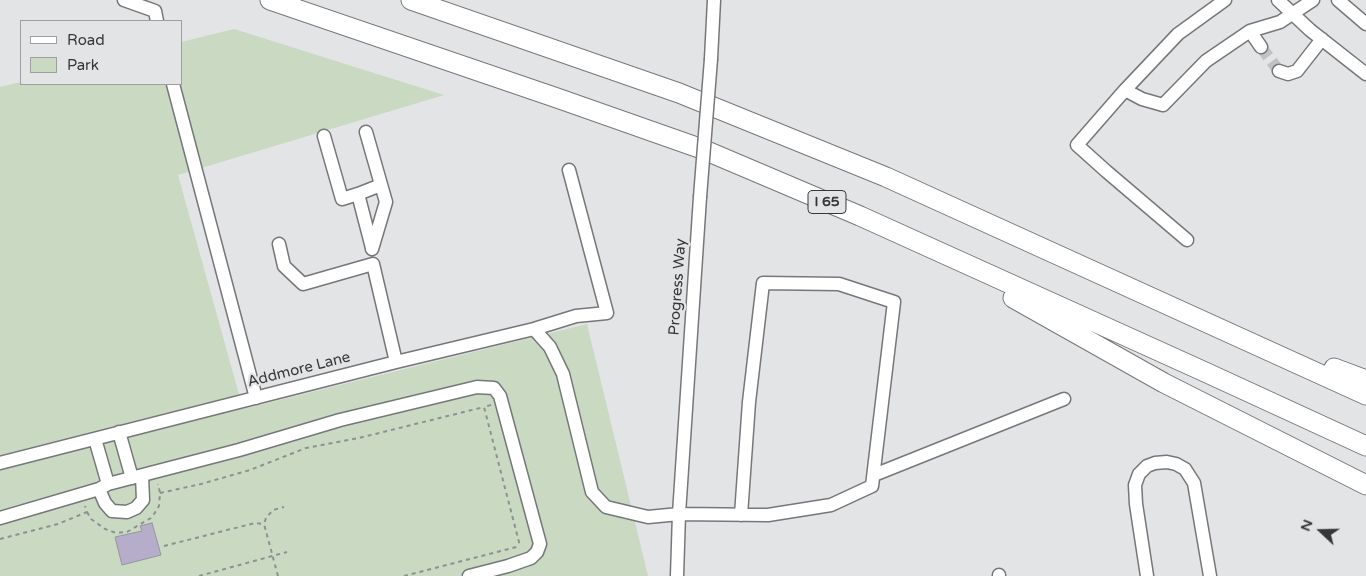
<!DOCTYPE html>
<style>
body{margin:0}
#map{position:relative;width:1366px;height:576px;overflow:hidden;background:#e2e4e6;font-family:"Varela Round",sans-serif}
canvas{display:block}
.legend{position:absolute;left:20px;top:20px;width:162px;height:65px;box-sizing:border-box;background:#e2e4e6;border:1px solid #9d9fa0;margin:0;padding:6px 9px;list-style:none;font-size:15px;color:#363738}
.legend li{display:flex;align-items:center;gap:10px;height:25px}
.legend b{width:25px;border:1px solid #9d9fa0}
.north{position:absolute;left:1296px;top:506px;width:50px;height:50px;-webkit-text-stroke:4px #e2e4e6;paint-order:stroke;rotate:291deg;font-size:14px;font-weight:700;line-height:20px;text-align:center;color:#363738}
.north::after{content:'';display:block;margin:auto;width:18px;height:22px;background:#363738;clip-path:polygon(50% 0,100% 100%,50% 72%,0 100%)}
</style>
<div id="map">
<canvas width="1366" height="576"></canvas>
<ul class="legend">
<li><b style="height:6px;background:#fff"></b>Road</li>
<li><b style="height:14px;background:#c9d9c2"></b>Park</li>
</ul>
<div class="north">N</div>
</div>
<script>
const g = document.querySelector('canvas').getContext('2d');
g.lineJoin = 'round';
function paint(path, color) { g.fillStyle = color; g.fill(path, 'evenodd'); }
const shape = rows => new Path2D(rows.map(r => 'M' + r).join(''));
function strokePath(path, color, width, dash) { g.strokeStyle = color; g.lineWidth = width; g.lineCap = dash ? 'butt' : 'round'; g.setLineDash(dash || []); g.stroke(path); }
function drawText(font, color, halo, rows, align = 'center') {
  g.font = font + ' "Varela Round",sans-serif'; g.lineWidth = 4.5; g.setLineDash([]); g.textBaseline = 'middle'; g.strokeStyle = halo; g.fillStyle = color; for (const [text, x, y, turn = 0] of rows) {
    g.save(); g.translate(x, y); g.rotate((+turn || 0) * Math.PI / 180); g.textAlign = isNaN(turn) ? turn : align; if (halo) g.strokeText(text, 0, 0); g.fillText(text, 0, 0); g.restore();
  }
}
paint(shape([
 [234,29,444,95,178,175,243,409,587,324,648,576,0,576,0,87,21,82,21,84,181,84,181,42]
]), '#c9d9c2');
const building = shape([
 [152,523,161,555,122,565,115,537,142,531,140,526,152,523]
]);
paint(building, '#b6adcb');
strokePath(building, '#979699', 1);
strokePath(shape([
 [1261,47,1279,71]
]), '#c0c1c3', 12, [12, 6]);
const minor = shape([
 [124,0,155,11,157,21],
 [1278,0,1310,30,1366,74],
 [1338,0,1366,24],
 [1250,31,1261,47],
 [711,59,714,0],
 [1279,71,1288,74,1297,71,1322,39],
 [173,84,256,398],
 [1125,90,1142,99,1163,105,1206,61,1250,31,1280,22,1313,0],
 [366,132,386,202,372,249],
 [324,136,342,199,358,194,372,248],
 [358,194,381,185],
 [1187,240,1106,171,1077,145,1125,90,1178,34,1225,0],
 [279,244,284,266,303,284,373,264,396,362],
 [534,329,550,347,563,374,592,492,606,507,648,517,679,514,768,515,831,505,872,486,894,302,839,284,763,283,749,402,741,515],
 [119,432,132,478],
 [95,439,108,484],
 [0,463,396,362,534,329,576,316,607,313,569,170],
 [874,475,1064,399],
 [99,489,105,503,112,511,127,512,136,508,143,500,142,476],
 [0,518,99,489,108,484,239,450,340,420,477,387,494,388,500,396,540,544,537,552,531,558,508,566,469,576],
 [677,576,679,514,700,197],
 [999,576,999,575],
 [1147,576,1136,504,1135,485,1139,474,1147,466,1155,463,1167,462,1176,464,1185,469,1194,483,1210,576]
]);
const highway = shape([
 [270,0,557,98,702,149,860,216,1205,372,1366,446],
 [411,0,679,93,886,177,1366,395],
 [1013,298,1164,383,1366,485],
 [1334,368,1366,380]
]);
strokePath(minor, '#76777a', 15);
strokePath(highway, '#76777a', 21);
strokePath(shape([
 [491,405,484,407,520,546],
 [160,493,201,484,250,470,306,448,359,438,484,407],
 [87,512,91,519,105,529,116,533,127,532,151,518,154,514,159,506,160,493,158,484],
 [0,539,58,524,87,512,85,506],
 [164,546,255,523,264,524],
 [199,576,287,552],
 [278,576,264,524,266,518,273,510,284,507],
 [404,576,520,546]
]), '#8f9092', 2, [4, 4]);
strokePath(minor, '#fff', 12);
strokePath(highway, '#fff', 19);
const minorBridge = shape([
 [700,197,711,59]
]);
strokePath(minorBridge, '#76777a', 15, []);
strokePath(minorBridge, '#fff', 12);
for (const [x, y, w] of [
 [827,202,38]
]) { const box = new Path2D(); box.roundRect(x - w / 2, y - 11.5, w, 23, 4); g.fillStyle = '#e2e4e6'; g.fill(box); strokePath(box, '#363738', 1); }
drawText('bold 14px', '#363738', null, [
 ["I 65",827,202]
]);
drawText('15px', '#363738', '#e2e4e6', [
 ["Progress Way",678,287,-86],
 ["Addmore Lane",299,370,-14]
]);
</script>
